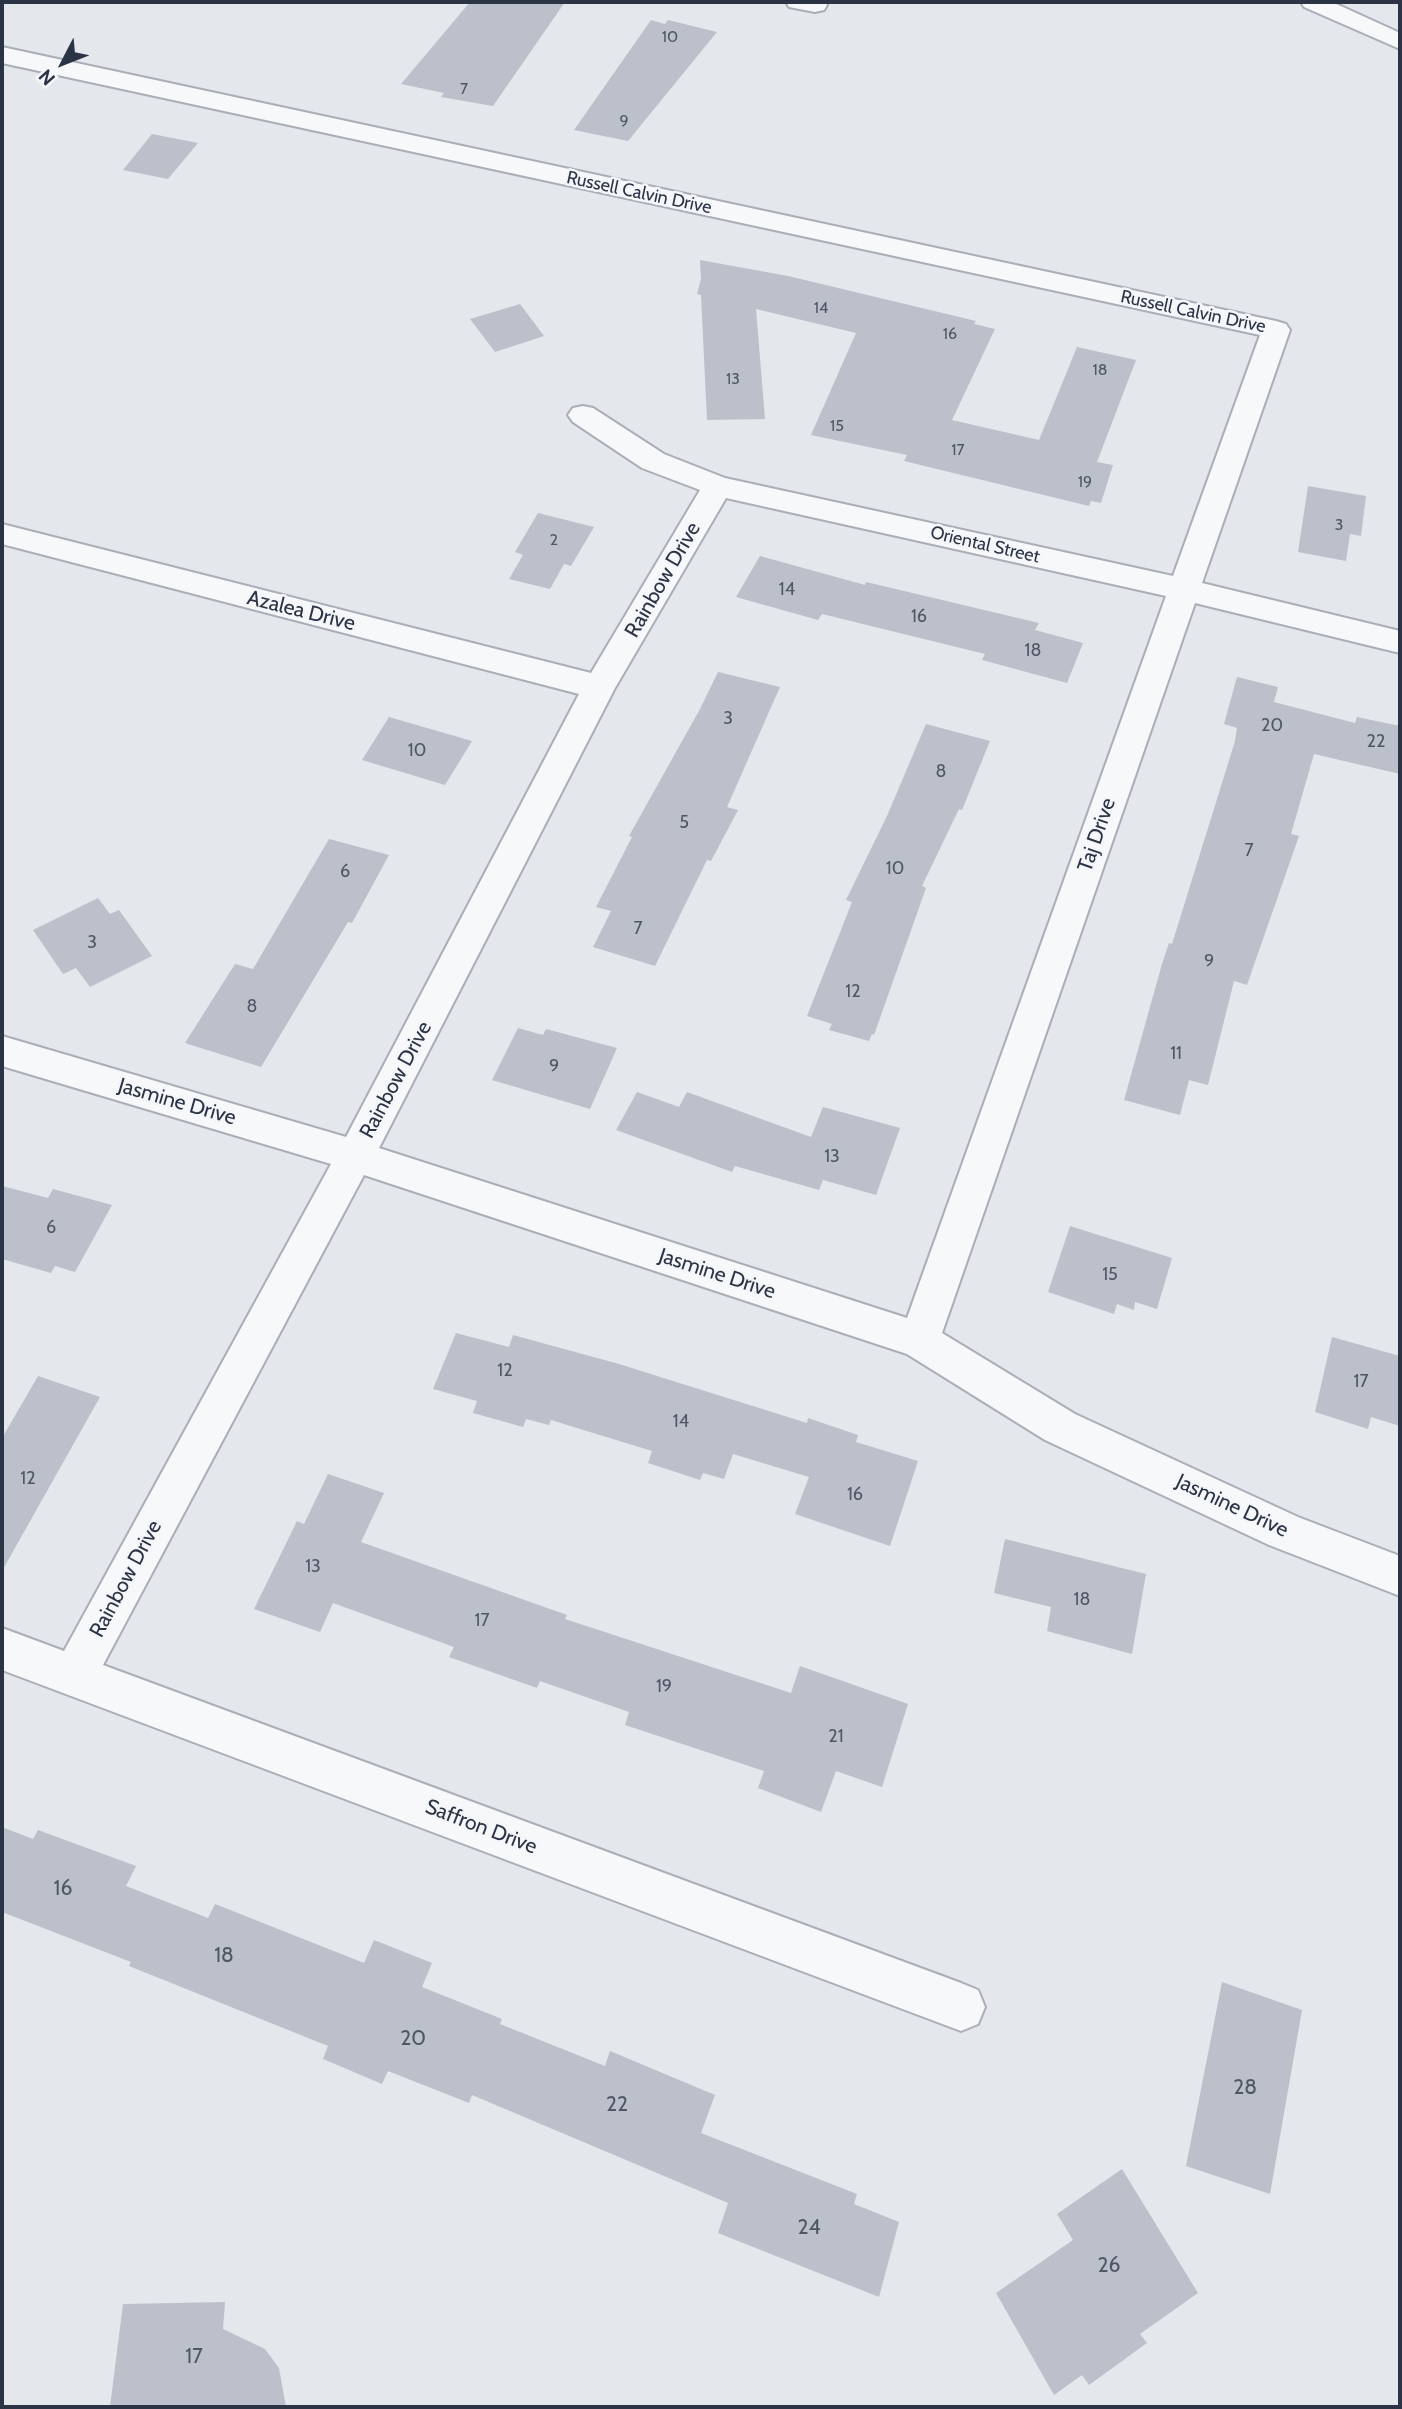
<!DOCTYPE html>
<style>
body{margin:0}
#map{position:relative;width:1402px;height:2409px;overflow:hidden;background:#e4e7ec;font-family:Cabin,sans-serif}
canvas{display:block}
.frame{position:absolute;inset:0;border:4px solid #2b3445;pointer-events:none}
.north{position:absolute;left:28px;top:28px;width:70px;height:70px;-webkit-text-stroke:5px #f4f6f9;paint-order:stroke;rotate:228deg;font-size:19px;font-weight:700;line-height:28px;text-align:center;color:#2b3445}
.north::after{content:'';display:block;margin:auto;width:24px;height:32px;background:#2b3445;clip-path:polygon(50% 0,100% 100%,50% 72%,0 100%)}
</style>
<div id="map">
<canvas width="1402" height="2409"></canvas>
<div class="frame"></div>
<div class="north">N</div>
</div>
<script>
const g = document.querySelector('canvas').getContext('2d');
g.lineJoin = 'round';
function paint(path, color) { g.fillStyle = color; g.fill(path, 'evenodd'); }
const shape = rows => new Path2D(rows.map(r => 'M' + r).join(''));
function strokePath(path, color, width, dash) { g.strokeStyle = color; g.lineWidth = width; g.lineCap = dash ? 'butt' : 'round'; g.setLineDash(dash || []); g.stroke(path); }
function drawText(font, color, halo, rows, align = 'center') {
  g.font = font + ' Cabin,sans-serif'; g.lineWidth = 5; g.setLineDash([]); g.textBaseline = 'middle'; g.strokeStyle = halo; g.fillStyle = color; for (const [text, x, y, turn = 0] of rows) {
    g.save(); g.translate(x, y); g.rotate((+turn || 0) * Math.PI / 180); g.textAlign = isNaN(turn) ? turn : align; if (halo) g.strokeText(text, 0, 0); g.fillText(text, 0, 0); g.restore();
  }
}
paint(shape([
 [470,2,565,2,493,106,441,97,444,93,401,84],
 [651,20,665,24,668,20,717,32,628,141,574,130],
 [152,134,198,143,168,179,123,170],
 [700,260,788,276,976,321,974,324,995,329,952,420,1039,440,1077,347,1136,360,1097,462,1113,465,1101,503,1091,501,1089,506,904,461,907,455,811,435,856,333,756,309,765,419,707,420,701,295,697,294,701,279],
 [520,304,544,336,495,352,470,319],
 [1308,486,1366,496,1361,536,1350,534,1346,561,1298,552],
 [538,513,594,527,571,566,564,564,550,589,509,579,523,555,515,552],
 [760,556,865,585,866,582,1039,623,1035,630,1083,643,1067,683,982,660,985,654,822,614,818,620,736,597],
 [718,672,780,687,727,807,738,810,711,861,707,860,655,966,593,947,611,911,596,907,632,837,629,836,700,709],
 [1237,677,1278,687,1274,702,1355,723,1357,717,1400,726,1400,774,1314,754,1291,834,1299,836,1247,985,1234,981,1208,1085,1189,1080,1180,1115,1124,1100,1162,964,1169,943,1172,944,1235,741,1237,728,1224,724],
 [389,717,472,741,445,785,362,760],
 [926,724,990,741,962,810,959,809,922,886,926,888,874,1035,872,1034,869,1041,829,1030,832,1024,807,1016,852,902,846,900,887,816],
 [329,839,389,855,352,923,348,922,261,1067,185,1043,235,964,253,969],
 [98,898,110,914,119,910,152,956,90,987,76,968,63,974,33,930],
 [518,1028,543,1035,546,1029,617,1048,590,1109,492,1080],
 [637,1092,679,1107,687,1092,811,1137,823,1107,900,1128,876,1195,823,1180,819,1190,735,1166,732,1172,616,1130],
 [2,1186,48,1198,53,1189,112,1205,75,1272,55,1266,51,1273,2,1259],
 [1070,1226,1172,1258,1157,1309,1135,1302,1134,1310,1117,1304,1114,1314,1048,1292],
 [456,1333,509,1347,513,1335,619,1364,807,1423,808,1418,858,1435,856,1442,918,1461,890,1546,795,1514,809,1477,733,1454,724,1479,703,1473,700,1480,648,1463,652,1451,551,1420,549,1425,526,1419,523,1427,473,1413,477,1401,433,1389],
 [1332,1337,1400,1356,1400,1426,1371,1417,1368,1429,1315,1412],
 [38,1376,100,1397,2,1571,2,1438],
 [328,1474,384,1493,361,1542,567,1615,565,1619,791,1693,800,1666,908,1704,882,1787,836,1771,821,1812,758,1788,764,1771,625,1725,629,1712,540,1681,537,1688,449,1657,454,1647,333,1603,320,1632,254,1609,297,1521,304,1524],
 [1005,1539,1146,1574,1132,1654,1047,1631,1051,1607,994,1593],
 [2,1827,33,1839,38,1830,136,1866,126,1886,208,1918,215,1904,364,1963,374,1940,432,1963,422,1987,502,2019,500,2024,605,2066,610,2051,715,2095,701,2133,857,2194,854,2204,899,2222,879,2297,718,2233,728,2203,472,2095,469,2103,388,2071,382,2084,323,2059,328,2046,129,1966,131,1962,2,1912],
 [1222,1982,1302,2010,1270,2194,1186,2166],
 [1122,2169,1198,2293,1140,2334,1147,2343,1089,2385,1082,2375,1054,2395,996,2293,1073,2240,1057,2214],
 [225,2302,223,2329,265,2349,279,2368,286,2407,110,2407,123,2304]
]), '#bbc0ca');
const street = shape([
 [786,2,825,2,827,5,824,10,815,12,789,7,786,2],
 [1301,2,1332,2,1400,33,1400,49,1304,7,1301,2],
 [2,47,1276,321,1286,324,1290,330,1202,583,1400,631,1400,653,1195,603,942,1333,1075,1414,1298,1517,1400,1556,1400,1596,1269,1545,1045,1440,907,1354,364,1175,103,1665,961,1983,978,1990,985,2007,978,2024,961,2031,2,1670,2,1628,64,1651,331,1164,2,1066,2,1036,346,1137,579,694,2,544,2,524,591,673,700,490,642,468,573,422,568,415,573,408,583,406,593,408,664,454,725,478,1173,576,1260,335,2,63,2,47],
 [726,498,1166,596,907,1318,379,1148,615,688,726,498]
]);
strokePath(street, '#a9aeb7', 4);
paint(street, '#f7f8fa');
drawText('16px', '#4f5766', null, [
 ["10",670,37],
 ["7",464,89],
 ["9",624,121],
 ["14",821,308],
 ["16",950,334],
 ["18",1100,370],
 ["13",733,379],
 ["15",837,426],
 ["17",958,450],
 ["19",1085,482],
 ["3",1339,525],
 ["2",554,540]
]);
drawText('18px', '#2b3445', '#f4f6f9', [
 ["Russell Calvin Drive",639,193,12],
 ["Russell Calvin Drive",1193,312,12],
 ["Oriental Street",985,545,13]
]);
drawText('18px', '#4f5766', null, [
 ["14",787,590],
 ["16",919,617],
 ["18",1033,651],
 ["3",728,719],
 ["20",1272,726],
 ["22",1376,742],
 ["10",417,751],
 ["8",941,772],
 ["5",684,823],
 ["7",1249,851],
 ["10",895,869],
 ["6",345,872],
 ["7",638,929],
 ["3",92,943],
 ["9",1209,962],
 ["12",853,992],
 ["8",252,1007],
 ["11",1176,1054],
 ["9",554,1067],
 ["13",832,1157],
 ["6",51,1228],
 ["15",1110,1275],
 ["12",505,1371],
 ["17",1361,1382],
 ["14",681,1422],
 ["12",28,1479],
 ["16",855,1495],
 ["13",313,1567],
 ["18",1082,1600],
 ["17",482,1621],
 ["19",664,1687],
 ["21",836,1737]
]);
drawText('21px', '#2b3445', '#f4f6f9', [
 ["Rainbow Drive",663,580,-60],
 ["Azalea Drive",301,611,14],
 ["Taj Drive",1097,835,-71],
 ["Rainbow Drive",396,1080,-62],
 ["Jasmine Drive",177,1102,16],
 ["Jasmine Drive",717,1274,18],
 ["Jasmine Drive",1232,1506,25],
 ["Rainbow Drive",126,1579,-62],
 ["Saffron Drive",481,1827,21]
]);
drawText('21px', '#4f5766', null, [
 ["16",63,1889],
 ["18",224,1956],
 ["20",413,2039],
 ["28",1245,2088],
 ["22",617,2105],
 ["24",809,2228],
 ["26",1109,2266],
 ["17",194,2357]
]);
</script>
